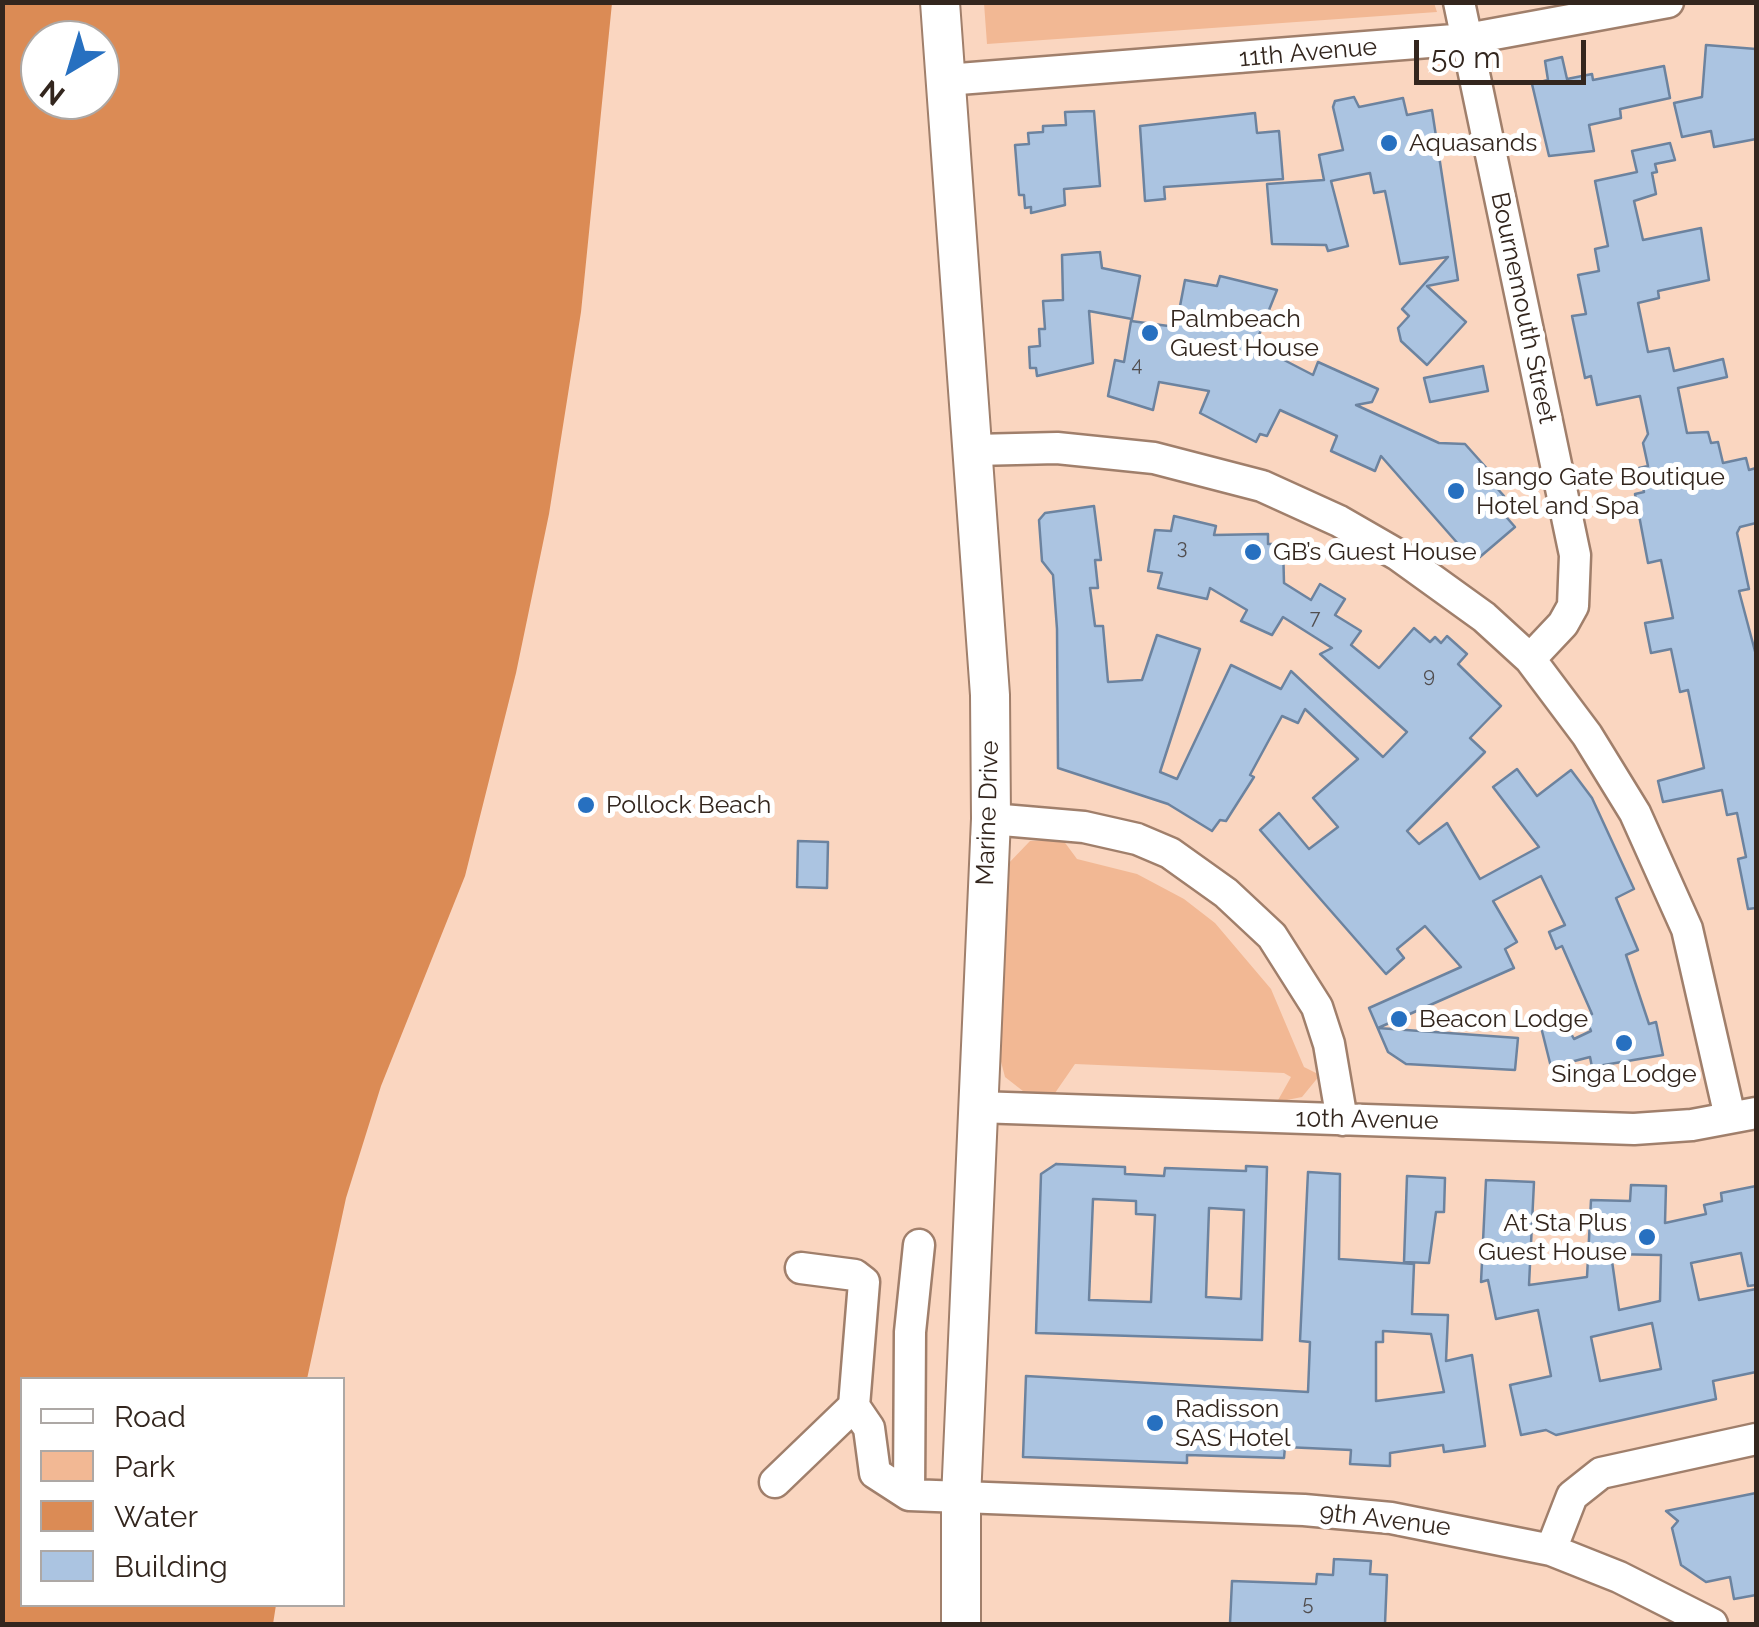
<!DOCTYPE html>
<meta charset="utf-8">
<style>
body{margin:0}
#map{position:relative;width:1759px;height:1627px;overflow:hidden;background:#fad6c0;font-family:Raleway,sans-serif}
canvas{display:block}
.frame{position:absolute;inset:0;border:5px solid #33261e;pointer-events:none}
.legend{position:absolute;left:20px;top:1377px;width:325px;height:230px;box-sizing:border-box;background:#fff;border:2px solid #ada8a5;margin:0;padding:12px 18px;list-style:none;font-size:30px;color:#33261e}
.legend li{display:flex;align-items:center;gap:20px;height:50px}
.legend b{width:50px;border:2px solid #ada8a5}
.north{position:absolute;left:20px;top:20px;width:100px;height:100px;box-sizing:border-box;background:#fff;border:2px solid #ada8a5;border-radius:50%;rotate:218deg;font-size:28px;font-weight:700;line-height:40px;text-align:center;color:#33261e}
.north::after{content:'';display:block;margin:auto;width:35px;height:45px;background:#2770c0;clip-path:polygon(50% 0,100% 100%,50% 72%,0 100%)}
.scale{position:absolute;left:1414px;top:40px;width:172px;height:45px;box-sizing:border-box;border:5px solid #33261e;border-top:0;padding-left:12px;font-size:30px;line-height:35px;white-space:nowrap;color:#33261e;-webkit-text-stroke:8px #fff;paint-order:stroke}
</style>
<div id="map">
<canvas width="1759" height="1627"></canvas>
<div class="frame"></div>
<ul class="legend">
<li><b style="height:12px;background:#fff"></b>Road</li>
<li><b style="height:28px;background:#f2b894"></b>Park</li>
<li><b style="height:28px;background:#db8b55"></b>Water</li>
<li><b style="height:28px;background:#abc4e1"></b>Building</li>
</ul>
<div class="north">N</div>
<div class="scale">50 m</div>
</div>
<script>
const g = document.querySelector('canvas').getContext('2d');
g.lineJoin = 'round';
function paint(path, color) { g.fillStyle = color; g.fill(path, 'evenodd'); }
const shape = rows => new Path2D(rows.map(r => 'M' + r).join(''));
function strokePath(path, color, width, dash) { g.strokeStyle = color; g.lineWidth = width; g.lineCap = dash ? 'butt' : 'round'; g.setLineDash(dash || []); g.stroke(path); }
function drawText(font, color, halo, rows, align = 'center') {
  g.font = font + ' Raleway,sans-serif'; g.lineWidth = 10; g.setLineDash([]); g.textBaseline = 'middle'; g.strokeStyle = halo; g.fillStyle = color; for (const [text, x, y, turn = 0] of rows) {
    g.save(); g.translate(x, y); g.rotate((+turn || 0) * Math.PI / 180); g.textAlign = isNaN(turn) ? turn : align; if (halo) g.strokeText(text, 0, 0); g.fillText(text, 0, 0); g.restore();
  }
}
paint(shape([
 [1434,3,1437,12,987,44,984,3],
 [1063,840,1077,859,1137,874,1184,899,1215,923,1271,989,1304,1067,1320,1075,1302,1097,1277,1102,1291,1077,1284,1073,1075,1064,1055,1093,1028,1095,1005,1077,999,1054,1006,866,1030,841]
]), '#f2b894');
paint(shape([
 [3,2,612,3,581,312,549,514,516,673,465,876,381,1086,346,1198,307,1379,22,1380,22,1604,276,1605,273,1624,3,1624],
 [40,40,100,40,100,100,40,100]
]), '#db8b55');
const building = shape([
 [1706,45,1756,49,1756,139,1714,147,1711,131,1682,137,1674,103,1702,97,1706,45],
 [1562,57,1567,79,1592,74,1593,80,1664,66,1670,98,1620,109,1621,118,1589,125,1594,151,1549,156,1532,84,1548,80,1545,61,1562,57],
 [1354,97,1359,107,1403,98,1407,115,1432,110,1458,280,1427,286,1466,322,1427,365,1401,341,1398,328,1409,316,1402,309,1448,257,1400,264,1385,191,1374,193,1370,173,1331,181,1348,246,1328,251,1326,245,1272,244,1267,184,1324,180,1319,155,1343,150,1333,107,1335,101,1354,97],
 [1094,111,1100,186,1064,189,1065,205,1031,213,1031,207,1025,208,1024,195,1019,195,1015,145,1029,144,1028,133,1043,132,1043,126,1066,125,1065,112,1094,111],
 [1255,113,1257,133,1279,131,1283,179,1164,187,1165,199,1145,201,1140,126,1255,113],
 [1670,143,1675,160,1655,164,1657,172,1652,173,1656,194,1634,201,1643,240,1701,228,1709,280,1658,291,1659,298,1638,303,1648,352,1669,348,1674,371,1723,359,1727,377,1678,388,1687,433,1708,432,1711,443,1718,442,1723,463,1746,458,1749,470,1756,468,1756,523,1740,527,1737,533,1749,589,1739,591,1756,655,1756,908,1748,909,1738,859,1746,857,1737,813,1727,815,1722,790,1663,802,1658,781,1704,768,1688,690,1680,692,1671,649,1651,653,1645,623,1673,618,1661,560,1648,563,1635,494,1644,492,1639,468,1648,466,1643,443,1648,434,1640,396,1597,405,1591,376,1585,378,1572,316,1586,314,1578,275,1599,271,1595,249,1608,246,1595,181,1637,172,1632,151,1670,143],
 [1100,252,1102,268,1140,276,1132,319,1089,311,1093,363,1037,376,1036,368,1030,368,1029,347,1040,346,1039,329,1045,329,1043,301,1063,300,1062,255,1100,252],
 [1220,276,1277,290,1255,345,1313,375,1318,362,1378,389,1372,402,1356,405,1439,443,1465,444,1499,482,1495,486,1504,496,1495,504,1515,527,1474,562,1381,456,1375,471,1331,451,1337,436,1280,410,1267,436,1260,434,1256,442,1200,413,1209,391,1159,382,1153,410,1108,396,1115,360,1124,362,1131,321,1176,327,1185,280,1217,286,1220,276],
 [1483,366,1488,391,1430,402,1424,378,1483,366],
 [1094,506,1101,560,1095,560,1098,588,1090,588,1095,626,1103,626,1108,682,1142,680,1157,635,1200,649,1160,772,1177,779,1231,665,1281,689,1291,671,1383,757,1407,732,1320,654,1332,648,1283,617,1272,635,1241,621,1247,610,1210,588,1207,599,1158,588,1162,573,1148,571,1155,530,1171,531,1174,516,1216,526,1214,535,1268,534,1268,544,1283,544,1284,583,1311,600,1320,584,1345,599,1335,615,1361,631,1351,645,1379,668,1414,628,1430,642,1435,637,1441,643,1447,636,1467,654,1458,664,1501,706,1470,738,1485,752,1407,831,1419,844,1447,823,1480,879,1539,847,1493,787,1517,769,1537,796,1571,770,1592,798,1634,889,1616,898,1638,950,1626,955,1649,1024,1656,1022,1663,1055,1592,1067,1590,1057,1551,1067,1541,1027,1564,1021,1574,1039,1591,1031,1585,1016,1592,1014,1562,946,1556,949,1549,932,1565,925,1541,876,1493,901,1517,942,1505,949,1514,968,1378,1028,1518,1038,1515,1070,1406,1064,1388,1052,1369,1008,1461,967,1425,926,1397,949,1404,958,1386,974,1260,830,1279,813,1309,849,1338,827,1313,798,1358,759,1305,709,1298,723,1282,716,1250,775,1254,777,1226,821,1220,820,1212,831,1168,804,1058,768,1057,629,1053,575,1042,561,1039,520,1045,513,1094,506],
 [798,841,828,842,827,888,797,887,798,841],
 [1056,1164,1125,1167,1125,1174,1164,1176,1165,1168,1246,1171,1246,1166,1267,1167,1262,1340,1036,1333,1041,1174,1056,1164],
 [1093,1199,1136,1201,1136,1214,1155,1215,1151,1302,1089,1300,1093,1199],
 [1209,1208,1244,1210,1241,1299,1206,1297,1209,1208],
 [1308,1172,1340,1174,1339,1259,1414,1264,1412,1314,1448,1315,1446,1361,1472,1355,1485,1446,1444,1452,1443,1445,1390,1453,1390,1466,1350,1464,1351,1450,1285,1447,1284,1458,1187,1455,1187,1463,1023,1457,1026,1376,1308,1392,1310,1342,1300,1341,1308,1172],
 [1383,1331,1431,1334,1444,1392,1376,1401,1376,1342,1383,1342,1383,1331],
 [1407,1176,1445,1178,1444,1212,1436,1212,1429,1263,1404,1262,1407,1176],
 [1486,1180,1534,1182,1529,1285,1587,1277,1591,1200,1630,1201,1631,1185,1666,1186,1665,1223,1706,1214,1704,1205,1722,1201,1721,1193,1756,1186,1756,1285,1748,1286,1741,1253,1691,1263,1699,1300,1756,1289,1756,1372,1713,1381,1716,1399,1556,1435,1546,1430,1521,1435,1510,1385,1551,1376,1538,1310,1496,1319,1488,1280,1481,1282,1486,1180],
 [1611,1254,1661,1255,1660,1301,1619,1310,1611,1254],
 [1652,1323,1661,1369,1600,1381,1591,1337,1652,1323],
 [1756,1493,1756,1595,1734,1599,1730,1577,1706,1582,1681,1565,1672,1528,1678,1521,1666,1511,1756,1493],
 [1334,1559,1371,1561,1370,1574,1387,1575,1385,1624,1230,1623,1232,1581,1316,1584,1317,1574,1333,1575,1334,1559]
]);
paint(building, '#abc4e1');
strokePath(building, '#6c839f', 2.5);
const minor = shape([
 [1459,2,1575,555,1573,606,1563,624,1530,659],
 [946,80,1467,39,1668,2],
 [975,450,1057,448,1154,458,1262,486,1339,521,1398,555,1484,617,1530,659,1587,735,1635,813,1687,929,1730,1117],
 [991,819,1084,827,1137,839,1170,853,1226,893,1272,936,1317,1007,1329,1044,1342,1120],
 [977,1107,1634,1129,1692,1125,1756,1113],
 [919,1245,910,1332,909,1495,1304,1510,1391,1518,1551,1550,1619,1577,1712,1624],
 [854,1406,869,1428,875,1473,909,1495],
 [775,1482,854,1406,864,1282,855,1275,801,1268],
 [1551,1550,1572,1496,1601,1473,1756,1439]
]);
const major = shape([
 [940,2,990,695,991,819,961,1499,961,1624]
]);
strokePath(minor, '#a07f6b', 35);
strokePath(major, '#a07f6b', 42);
strokePath(minor, '#fff', 30);
strokePath(major, '#fff', 38);
for (const [x, y, r, color] of [
 [1389,143,10,"#2770c0"],
 [1150,333,10,"#2770c0"],
 [1456,491,10,"#2770c0"],
 [1253,552,10,"#2770c0"],
 [586,805,10,"#2770c0"],
 [1399,1019,10,"#2770c0"],
 [1624,1043,10,"#2770c0"],
 [1647,1237,10,"#2770c0"],
 [1155,1423,10,"#2770c0"]
]) { const dot = new Path2D(); dot.arc(x, y, r, 0, 2 * Math.PI); g.fillStyle = color; g.fill(dot); strokePath(dot, '#fff', 4); }
drawText('20px', '#514e4f', null, [
 ["4",1137,365],
 ["3",1182,548],
 ["7",1315,618],
 ["9",1429,676],
 ["5",1308,1604]
]);
drawText('25px', '#33261e', '#fff', [
 ["11th Avenue",1308,53,-5],
 ["Bournemouth Street",1523,308,78],
 ["Marine Drive",988,813,-88],
 ["10th Avenue",1367,1120,1],
 ["9th Avenue",1385,1520,7]
]);
drawText('25px', '#33261e', '#fff', [
 ["Aquasands",1409,143],
 ["Palmbeach",1170,319],
 ["Guest House",1170,348],
 ["Isango Gate Boutique",1476,477],
 ["Hotel and Spa",1476,506],
 ["GB’s Guest House",1273,552],
 ["Pollock Beach",606,805],
 ["Beacon Lodge",1419,1019],
 ["Singa Lodge",1624,1074,"center"],
 ["At Sta Plus",1627,1223,"right"],
 ["Guest House",1627,1252,"right"],
 ["Radisson",1175,1409],
 ["SAS Hotel",1175,1438]
], 'left');
</script>
